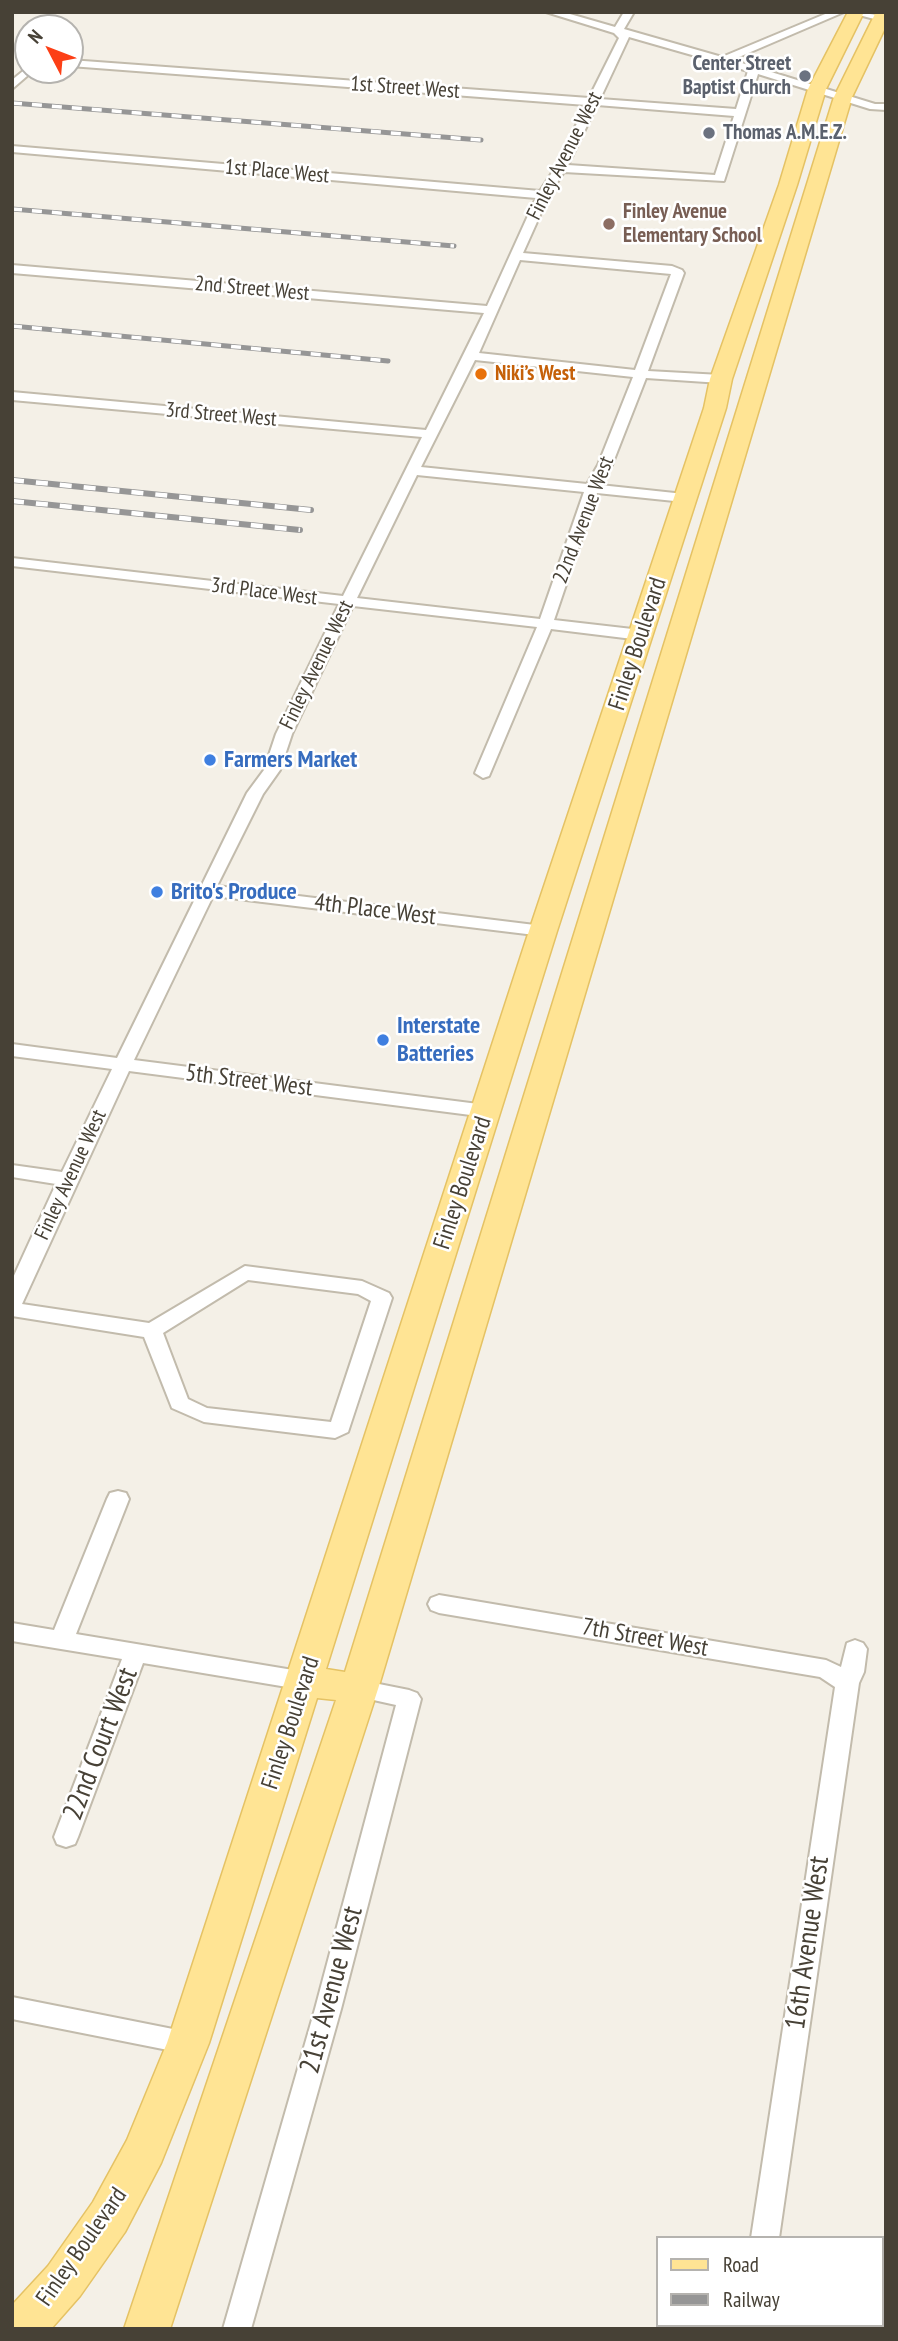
<!DOCTYPE html>
<meta charset="utf-8">
<style>
body{margin:0}
#map{position:relative;width:898px;height:2341px;overflow:hidden;background:#f4f0e7;font-family:"PT Sans Narrow",sans-serif}
canvas{display:block}
.frame{position:absolute;inset:0;border:14px solid #474136;pointer-events:none}
.legend{position:absolute;left:656px;top:2236px;width:228px;height:91px;box-sizing:border-box;background:#fff;border:2px solid #b5b3af;margin:0;padding:9px 12px;list-style:none;font-size:21px;color:#474136}
.legend li{display:flex;align-items:center;gap:14px;height:35px}
.legend b{width:35px;border:2px solid #b5b3af}
.north{position:absolute;left:14px;top:14px;width:70px;height:70px;box-sizing:border-box;background:#fff;border:2px solid #b5b3af;border-radius:50%;rotate:312deg;font-size:19px;font-weight:700;line-height:28px;text-align:center;color:#474136}
.north::after{content:'';display:block;margin:auto;width:24px;height:32px;background:#fc3f16;clip-path:polygon(50% 0,100% 100%,50% 72%,0 100%)}
</style>
<div id="map">
<canvas width="898" height="2341"></canvas>
<div class="frame"></div>
<ul class="legend">
<li><b style="height:9px;background:#ffe494"></b>Road</li>
<li><b style="height:9px;background:#969696"></b>Railway</li>
</ul>
<div class="north">N</div>
</div>
<script>
const g = document.querySelector('canvas').getContext('2d');
g.lineJoin = 'round';
const shape = rows => new Path2D(rows.map(r => 'M' + r).join(''));
function strokePath(path, color, width, dash) { g.strokeStyle = color; g.lineWidth = width; g.lineCap = dash ? 'butt' : 'round'; g.setLineDash(dash || []); g.stroke(path); }
function paint(path, color) { g.fillStyle = color; g.fill(path, 'evenodd'); }
function drawText(font, color, halo, rows, align = 'center') {
  g.font = font + ' "PT Sans Narrow",sans-serif'; g.lineWidth = 5; g.setLineDash([]); g.textBaseline = 'middle'; g.strokeStyle = halo; g.fillStyle = color; for (const [text, x, y, turn = 0] of rows) {
    g.save(); g.translate(x, y); g.rotate((+turn || 0) * Math.PI / 180); g.textAlign = isNaN(turn) ? turn : align; if (halo) g.strokeText(text, 0, 0); g.fillText(text, 0, 0); g.restore();
  }
}
const street = shape([
 [546,12,563,12,615,27,624,12,634,12,624,29,722,57,830,12,844,12,732,60,875,104,886,104,886,110,870,109,758,74,724,181,564,172,549,195,523,253,672,266,682,270,684,273,648,371,721,375,728,379,721,383,646,378,612,465,600,485,684,494,691,498,684,502,597,493,554,620,641,630,649,635,641,640,551,629,489,776,483,778,475,773,537,627,353,606,292,734,280,770,263,794,217,886,543,926,552,931,543,936,213,896,134,1060,486,1105,495,1111,486,1117,129,1071,22,1304,149,1323,245,1266,362,1281,389,1293,392,1298,348,1432,335,1438,204,1422,172,1408,144,1337,12,1316,12,1280,56,1184,12,1177,12,1165,62,1172,112,1069,12,1056,12,1044,117,1058,247,793,264,770,276,734,339,604,12,566,12,558,343,596,422,437,12,400,12,392,426,430,484,313,12,273,12,265,487,306,536,198,12,152,12,146,540,191,555,168,586,105,70,66,70,60,589,98,619,38,614,33,546,12],
 [629,37,748,71,736,109,600,99,629,37],
 [597,105,734,116,715,175,568,165,597,105],
 [520,260,671,274,635,370,479,353,520,260],
 [475,360,633,377,598,465,587,484,421,467,475,360],
 [417,475,584,492,540,619,357,598,417,475],
 [248,1280,358,1294,371,1301,331,1422,207,1408,188,1399,163,1333,248,1280],
 [854,12,886,16,886,22,855,14,854,12],
 [28,67,28,70,34,70,12,89,12,80,28,67],
 [118,1491,126,1493,129,1499,76,1634,305,1672,313,1675,317,1681,313,1687,305,1690,143,1663,78,1837,75,1844,66,1847,57,1844,54,1837,122,1659,12,1641,12,1623,54,1630,107,1499,110,1493,118,1491],
 [439,1595,826,1660,841,1667,847,1643,855,1640,863,1643,867,1649,864,1672,859,1683,779,2238,751,2238,835,1687,820,1677,439,1613,431,1610,428,1604,431,1598,439,1595],
 [359,1680,409,1690,417,1693,421,1699,341,2009,251,2329,223,2329,315,2009,396,1705,351,1695,347,1689,351,1683,359,1680],
 [12,1997,188,2032,197,2035,201,2043,197,2051,188,2054,12,2019,12,1997],
 [738,2325,766,2325,765,2329,737,2329,738,2325]
]);
const primary = shape([
 [848,12,864,12,826,89,797,185,732,379,726,408,557,931,326,1669,345,1672,834,97,876,12,886,12,886,26,852,97,378,1689,170,2329,124,2329,336,1700,317,1698,209,2043,161,2163,125,2232,80,2296,51,2329,12,2329,12,2305,48,2266,93,2202,127,2140,167,2043,529,931,704,408,710,379,779,185,808,89,848,12]
]);
strokePath(street, '#c2bbac', 4);
strokePath(primary, '#e5c264', 3);
paint(street, '#fff');
paint(primary, '#ffe494');
const railFar1 = shape([
 [12,103,481,140],
 [12,209,454,246],
 [12,326,388,361]
]);
const rail = shape([
 [12,480,311,510],
 [12,501,300,530]
]);
strokePath(railFar1, '#969696', 5);
strokePath(rail, '#969696', 6);
strokePath(railFar1, '#fff', 3.5, [10]);
strokePath(rail, '#fff', 4.5, [12]);
for (const [x, y, r, color] of [
 [805,76,7,"#6b7280"],
 [709,133,7,"#6b7280"],
 [609,224,7,"#8d6e63"],
 [481,374,7,"#e8710a"],
 [210,760,7,"#3f7fe0"],
 [157,892,7,"#3f7fe0"],
 [383,1040,7,"#3f7fe0"]
]) { const dot = new Path2D(); dot.arc(x, y, r, 0, 2 * Math.PI); g.fillStyle = color; g.fill(dot); strokePath(dot, '#fff', 2.5); }
drawText('bold 21px', '#5b616d', '#fff', [
 ["Center Street",791,64],
 ["Baptist Church",791,88],
 ["Thomas A.M.E.Z.",723,133,"left"]
], 'right');
drawText('21px', '#474136', '#fff', [
 ["1st Street West",405,88,4],
 ["Finley Avenue West",565,156,-63],
 ["1st Place West",277,172,5],
 ["2nd Street West",252,289,5],
 ["3rd Street West",221,415,5],
 ["22nd Avenue West",584,520,-69],
 ["3rd Place West",264,592,7],
 ["Finley Avenue West",317,665,-64],
 ["Finley Avenue West",71,1175,-65]
]);
drawText('bold 21px', '#785e54', '#fff', [
 ["Finley Avenue",623,212],
 ["Elementary School",623,236]
], 'left');
drawText('bold 21px', '#c56008', '#fff', [
 ["Niki’s West",495,374]
], 'left');
drawText('24px', '#474136', '#fff', [
 ["Finley Boulevard",638,644,-72],
 ["4th Place West",375,910,7],
 ["5th Street West",249,1081,7],
 ["Finley Boulevard",463,1183,-72],
 ["7th Street West",645,1638,10],
 ["Finley Boulevard",291,1723,-72],
 ["Finley Boulevard",82,2247,-55]
]);
drawText('bold 24px', '#366cbe', '#fff', [
 ["Farmers Market",224,760],
 ["Brito's Produce",171,892],
 ["Interstate",397,1026],
 ["Batteries",397,1054]
], 'left');
drawText('28px', '#474136', '#fff', [
 ["22nd Court West",101,1744,-69],
 ["16th Avenue West",808,1943,-82],
 ["21st Avenue West",332,1990,-75]
]);
</script>
